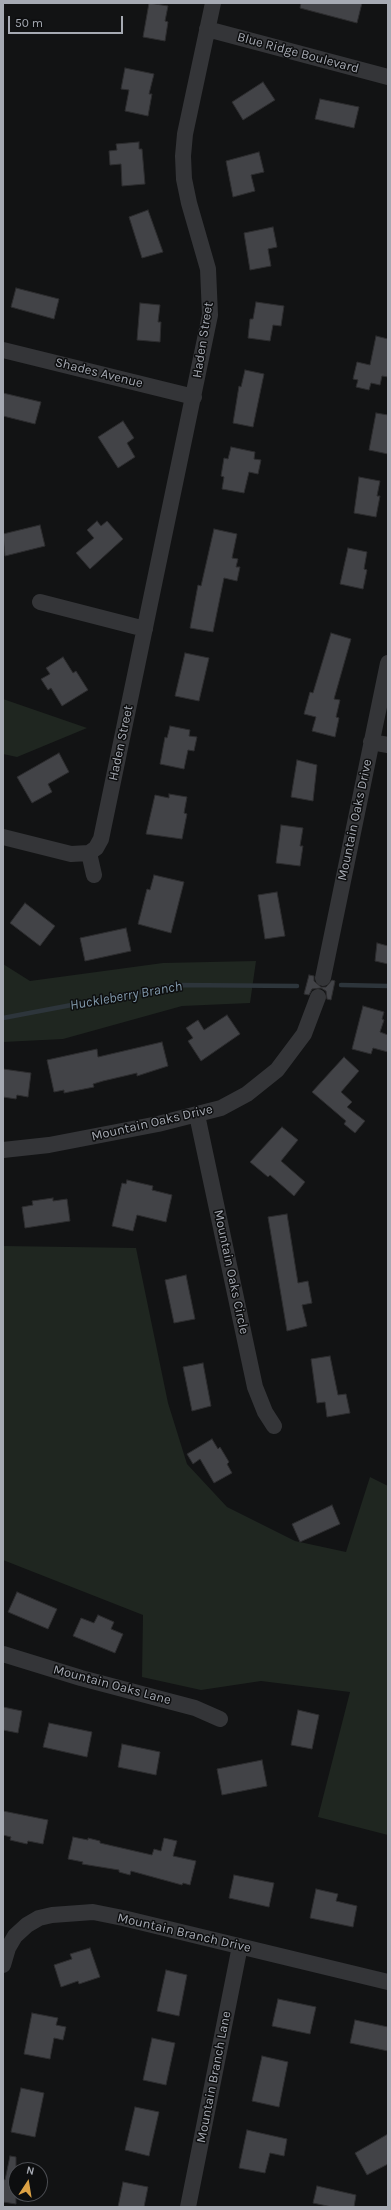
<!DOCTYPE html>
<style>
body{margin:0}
#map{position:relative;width:391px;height:2210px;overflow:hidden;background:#121314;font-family:Karla,sans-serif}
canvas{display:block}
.frame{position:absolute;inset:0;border:4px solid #a6aab3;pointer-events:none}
.north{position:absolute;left:8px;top:2162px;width:40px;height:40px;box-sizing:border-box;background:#0d0e0f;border:1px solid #4a4c51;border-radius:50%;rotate:12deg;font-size:11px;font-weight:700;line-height:16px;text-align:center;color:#a6aab3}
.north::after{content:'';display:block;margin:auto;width:14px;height:18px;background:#dba144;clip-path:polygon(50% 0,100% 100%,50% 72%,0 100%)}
.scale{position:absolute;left:8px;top:16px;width:115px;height:18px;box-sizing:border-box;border:2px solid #a6aab3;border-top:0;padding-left:5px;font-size:12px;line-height:14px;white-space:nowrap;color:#a6aab3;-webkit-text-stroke:3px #0d0e0f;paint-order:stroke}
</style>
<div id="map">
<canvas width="391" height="2210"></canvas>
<div class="frame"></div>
<div class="north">N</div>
<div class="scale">50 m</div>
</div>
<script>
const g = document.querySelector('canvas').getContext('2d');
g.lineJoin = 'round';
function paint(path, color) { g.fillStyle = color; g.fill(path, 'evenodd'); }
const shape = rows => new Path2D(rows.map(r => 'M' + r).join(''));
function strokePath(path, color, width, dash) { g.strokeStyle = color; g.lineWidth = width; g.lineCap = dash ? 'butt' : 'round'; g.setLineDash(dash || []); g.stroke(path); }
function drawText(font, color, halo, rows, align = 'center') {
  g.font = font + ' Karla,sans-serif'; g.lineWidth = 3; g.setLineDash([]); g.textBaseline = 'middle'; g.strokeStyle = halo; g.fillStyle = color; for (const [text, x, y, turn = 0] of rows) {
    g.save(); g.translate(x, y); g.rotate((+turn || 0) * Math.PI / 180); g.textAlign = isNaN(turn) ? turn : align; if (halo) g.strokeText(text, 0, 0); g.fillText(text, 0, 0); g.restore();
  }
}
paint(shape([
 [3,699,87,728,17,757,3,754],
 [256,961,250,1003,182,1006,63,1039,3,1042,3,964,30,981,163,963],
 [3,1246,136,1248,168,1403,187,1464,227,1507,295,1541,346,1552,370,1477,388,1486,388,1835,318,1817,350,1692,261,1681,201,1690,142,1677,143,1615,3,1560]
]), '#1f2620');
strokePath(shape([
 [341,985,388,986],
 [3,1018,177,985,297,986]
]), '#2d353b', 4.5);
const building = shape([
 [149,3,168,6,165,21,168,22,165,41,143,37,149,3],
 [301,3,362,3,357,23,300,8,301,3],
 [125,68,154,74,149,94,152,94,148,116,125,111,129,90,121,89,125,68],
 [263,82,275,100,243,120,232,102,263,82],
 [320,99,359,107,354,128,315,119,320,99],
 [139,142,139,149,142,149,145,184,122,186,121,164,110,165,109,151,117,150,116,144,139,142],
 [259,152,264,172,251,175,255,191,233,197,226,161,259,152],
 [148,210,163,252,142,258,129,217,148,210],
 [273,227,277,247,268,249,271,266,250,270,244,233,273,227],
 [16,288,59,299,54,319,11,307,16,288],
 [256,302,284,306,281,326,273,325,270,341,248,338,250,319,253,319,256,302],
 [140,303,160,305,158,322,161,322,160,342,137,340,140,303],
 [376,336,388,339,388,377,382,376,380,385,371,383,369,390,356,387,358,380,353,379,357,362,370,365,376,336],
 [245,370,264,374,253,427,233,423,239,386,241,387,245,370],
 [3,393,41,402,35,424,3,416,3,393],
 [376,413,388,415,388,454,369,450,376,413],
 [123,421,134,438,127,443,135,457,118,468,98,437,123,421],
 [231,447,255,452,254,459,261,460,258,474,249,472,244,493,222,489,224,477,221,476,224,458,228,459,231,447],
 [359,477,380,481,377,496,380,496,376,517,354,513,359,477],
 [97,521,101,526,107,521,123,539,90,569,76,553,94,538,87,530,97,521],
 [40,525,45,546,5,556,3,534,40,525],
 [214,529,237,534,232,558,238,559,236,567,240,567,237,581,224,578,213,632,190,628,198,585,201,586,214,529],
 [348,548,367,552,364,569,367,570,363,589,340,584,348,548],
 [331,633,351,639,334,699,340,700,336,717,339,718,335,737,312,731,316,717,304,714,310,692,313,693,331,633],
 [185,653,209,658,199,701,175,696,185,653],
 [63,657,73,673,76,671,88,690,62,706,51,688,48,690,41,679,50,674,46,668,63,657],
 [170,726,190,730,189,736,197,737,194,751,188,750,184,769,160,764,165,737,167,738,170,726],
 [59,753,69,772,48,784,52,792,32,803,17,777,59,753],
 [297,760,317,765,313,801,291,797,297,760],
 [169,794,187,797,184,813,187,814,182,839,146,834,155,795,169,798,169,794],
 [281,825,303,828,300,846,303,846,300,866,276,863,281,825],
 [154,875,184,882,171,933,138,924,147,889,150,890,154,875],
 [277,892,285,936,265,939,258,895,277,892],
 [25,903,55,926,40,946,10,923,25,903],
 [126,928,131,951,85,961,80,938,126,928],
 [377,943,388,946,388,964,375,961,377,943],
 [309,975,314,976,314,981,321,987,326,987,332,980,335,981,331,1000,327,999,326,991,321,988,312,989,309,995,304,994,309,975],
 [363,1006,384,1012,382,1019,384,1020,380,1032,388,1035,388,1052,373,1048,371,1054,352,1049,363,1006],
 [227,1015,240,1034,201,1061,188,1041,193,1038,186,1028,198,1020,204,1030,227,1015],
 [162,1042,168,1066,137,1076,137,1073,103,1081,93,1084,94,1087,64,1093,64,1090,54,1092,47,1060,97,1049,98,1057,162,1042],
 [344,1057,359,1071,341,1092,352,1102,347,1107,365,1121,355,1133,344,1124,346,1121,312,1092,344,1057],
 [3,1069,31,1073,28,1097,17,1095,16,1099,3,1097,3,1069],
 [282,1127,298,1140,281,1161,305,1182,294,1196,270,1175,268,1177,250,1162,282,1127],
 [127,1180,153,1186,152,1190,172,1195,166,1222,137,1215,133,1231,112,1226,122,1183,126,1184,127,1180],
 [53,1198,53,1201,67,1199,70,1221,25,1228,22,1207,33,1205,32,1201,53,1198],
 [287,1214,298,1283,308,1281,312,1303,302,1305,307,1326,287,1331,268,1217,287,1214],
 [186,1275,195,1319,174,1323,165,1280,186,1275],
 [330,1356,338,1395,346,1394,350,1413,327,1417,325,1402,317,1403,311,1359,330,1356],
 [203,1363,211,1406,192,1411,183,1367,203,1363],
 [212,1439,218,1449,220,1447,229,1462,227,1464,232,1473,214,1483,200,1459,193,1464,187,1454,212,1439],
 [332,1505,340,1524,300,1542,292,1524,332,1505],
 [17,1592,57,1609,48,1629,8,1612,17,1592],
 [98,1615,114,1622,111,1629,123,1634,115,1653,73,1636,81,1618,94,1623,98,1615],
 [3,1707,22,1711,18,1733,3,1730,3,1707],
 [298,1710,319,1715,312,1749,291,1745,298,1710],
 [49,1723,92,1732,87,1757,43,1747,49,1723],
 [122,1744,160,1752,156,1775,118,1767,122,1744],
 [262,1760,267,1786,222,1795,217,1769,262,1760],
 [3,1811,48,1820,43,1844,28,1841,27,1844,10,1840,11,1837,3,1835,3,1811],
 [73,1837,88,1840,88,1838,100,1841,100,1843,152,1855,154,1849,161,1851,164,1838,177,1841,173,1856,196,1861,190,1885,183,1883,182,1885,131,1871,130,1875,119,1872,119,1870,82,1864,83,1862,68,1859,73,1837],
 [234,1875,274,1883,269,1907,229,1898,234,1875],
 [316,1889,338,1894,336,1901,357,1906,353,1927,310,1918,316,1889],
 [90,1948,100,1977,79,1984,78,1981,61,1987,54,1965,72,1959,70,1954,90,1948],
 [166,1970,187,1975,179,2016,157,2011,166,1970],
 [278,1999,316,2007,310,2034,272,2026,278,1999],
 [32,2013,58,2018,56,2025,66,2027,63,2040,54,2038,50,2059,24,2054,32,2013],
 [355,2020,388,2027,388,2051,350,2043,355,2020],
 [152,2038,175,2043,166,2085,143,2080,152,2038],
 [262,2056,288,2062,279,2107,252,2101,262,2056],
 [21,2088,44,2093,35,2137,11,2132,21,2088],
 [135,2107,159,2112,149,2156,125,2150,135,2107],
 [247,2130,287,2139,284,2156,270,2153,265,2173,239,2168,247,2130],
 [388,2134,388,2164,367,2175,355,2153,388,2134],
 [10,2156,16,2157,16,2204,3,2202,3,2179,5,2180,10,2156],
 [123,2182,148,2187,144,2207,118,2207,123,2182],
 [317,2186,356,2195,354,2207,332,2207,313,2203,317,2186]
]);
paint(building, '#424347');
strokePath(building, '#2d2d2f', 1);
strokePath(shape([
 [207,29,388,77],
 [3,350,194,397],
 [40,602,145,629],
 [371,742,388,745],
 [3,837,71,854,89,853],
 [89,853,96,848,101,839,210,315,208,269,189,203,184,179,183,156,185,134,213,3],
 [89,853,94,875],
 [323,978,388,663],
 [197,1115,255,1387,265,1412,274,1426],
 [3,1150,49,1145,158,1124,221,1108,247,1094,277,1070,304,1034,318,997],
 [3,1654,81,1678,195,1708,220,1719],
 [3,1965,8,1948,15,1936,27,1925,39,1918,52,1915,93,1912,123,1918,388,1982],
 [188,2207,240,1946]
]), '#343538', 16);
drawText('13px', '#a6aab3', '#0d0e0f', [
 ["Blue Ridge Boulevard",298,53,15],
 ["Haden Street",203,340,-81],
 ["Shades Avenue",99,373,14],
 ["Haden Street",121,743,-78],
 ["Mountain Oaks Drive",355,820,-78],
 ["Mountain Oaks Drive",152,1123,-13],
 ["Mountain Oaks Circle",231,1272,78],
 ["Mountain Oaks Lane",112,1685,15],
 ["Mountain Branch Drive",184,1933,13],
 ["Mountain Branch Lane",214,2077,-79]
]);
drawText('italic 14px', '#8098aa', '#0d0e0f', [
 ["Huckleberry Branch",126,996,-10]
]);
</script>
